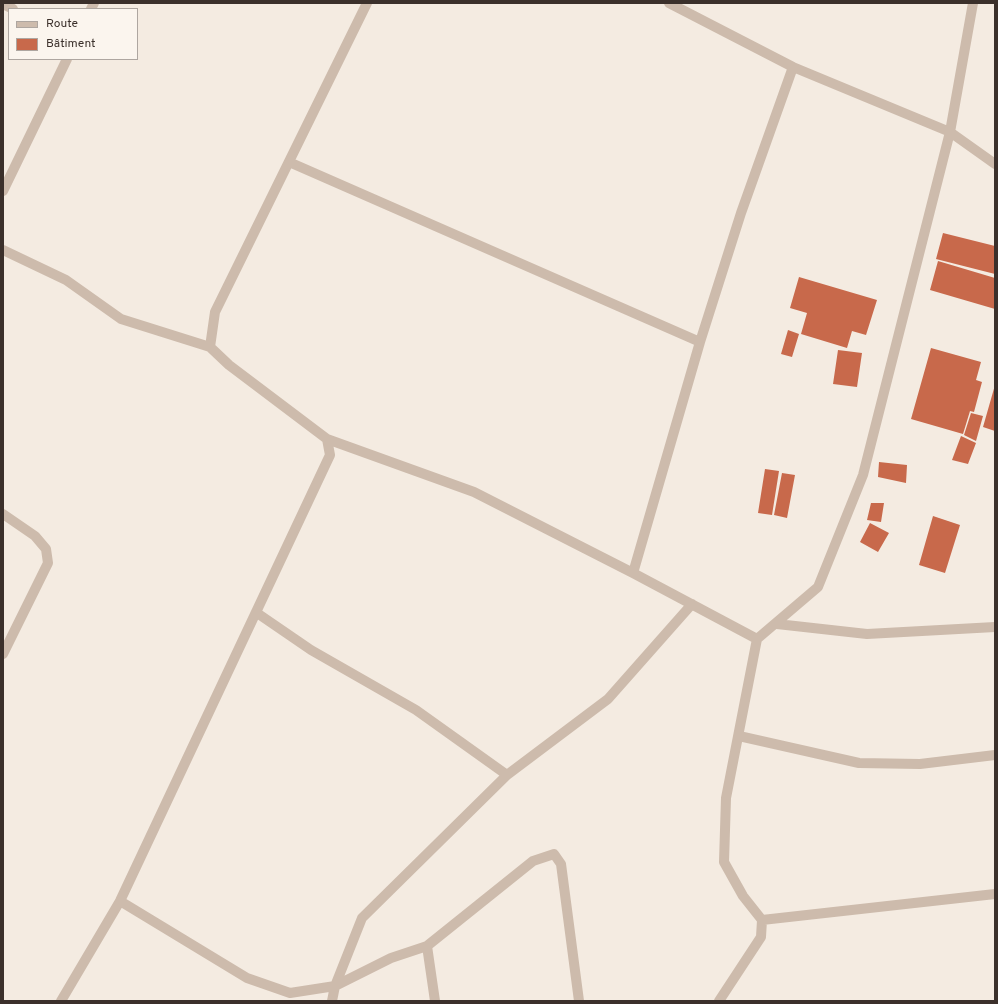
<!DOCTYPE html>
<meta charset="utf-8">
<style>
body{margin:0}
#map{position:relative;width:998px;height:1004px;overflow:hidden;background:#f4ebe1;font-family:Overpass,sans-serif}
canvas{display:block}
.frame{position:absolute;inset:0;border:4px solid #3b302b;pointer-events:none}
.legend{position:absolute;left:8px;top:8px;width:130px;height:52px;box-sizing:border-box;background:#fbf5ee;border:1px solid #aea6a0;margin:0;padding:5px 7px;list-style:none;font-size:12px;color:#3b302b}
.legend li{display:flex;align-items:center;gap:8px;height:20px}
.legend b{width:20px;border:1px solid #aea6a0}
</style>
<div id="map">
<canvas width="998" height="1004"></canvas>
<div class="frame"></div>
<ul class="legend">
<li><b style="height:5px;background:#cdbbac"></b>Route</li>
<li><b style="height:11px;background:#c8694b"></b>Bâtiment</li>
</ul>
</div>
<script>
const g = document.querySelector('canvas').getContext('2d');
g.lineJoin = 'round';
function paint(path, color) { g.fillStyle = color; g.fill(path, 'evenodd'); }
const shape = rows => new Path2D(rows.map(r => 'M' + r).join(''));
function strokePath(path, color, width, dash) { g.strokeStyle = color; g.lineWidth = width; g.lineCap = dash ? 'butt' : 'round'; g.setLineDash(dash || []); g.stroke(path); }
paint(shape([
 [943,233,995,246,995,274,936,259],
 [938,261,995,278,995,309,930,290],
 [799,277,877,300,866,335,852,331,847,348,801,334,807,313,790,308],
 [788,330,799,334,792,357,781,354],
 [931,348,981,362,976,380,982,382,974,412,970,411,963,434,911,419],
 [838,350,862,353,857,387,833,384],
 [995,385,995,431,983,427],
 [971,413,983,416,976,441,964,435],
 [961,436,976,443,968,464,952,460],
 [879,462,907,465,906,483,878,477],
 [765,469,779,471,772,515,758,513],
 [782,473,795,475,787,518,774,515],
 [871,503,884,503,881,522,867,520],
 [933,516,960,525,945,573,919,565],
 [870,523,889,533,878,552,860,542]
]), '#c8694b');
strokePath(shape([
 [669,3,793,67,950,132,995,164],
 [3,4,13,9],
 [91,9,94,3],
 [289,162,700,342],
 [3,191,67,59],
 [3,250,66,280,121,319,210,347],
 [327,439,474,492,633,573,757,639],
 [3,514,35,536,46,549,48,563,3,654],
 [633,573,700,342,741,213,793,67],
 [257,613,311,650,416,710,507,775],
 [777,624,867,634,995,627],
 [739,736,859,763,920,764,995,755],
 [120,901,247,978,290,993,335,986,391,958,427,946,533,861,554,854,561,864,579,1001],
 [762,920,995,894],
 [427,946,435,1001],
 [61,1001,120,901,330,455,327,439,229,365,210,347,215,312,367,3],
 [332,1001,335,986,362,918,507,775,608,699,692,604],
 [719,1001,761,937,762,920,743,896,724,862,726,798,757,639,818,587,863,475,950,132,973,3]
]), '#cdbbac', 10);
</script>
